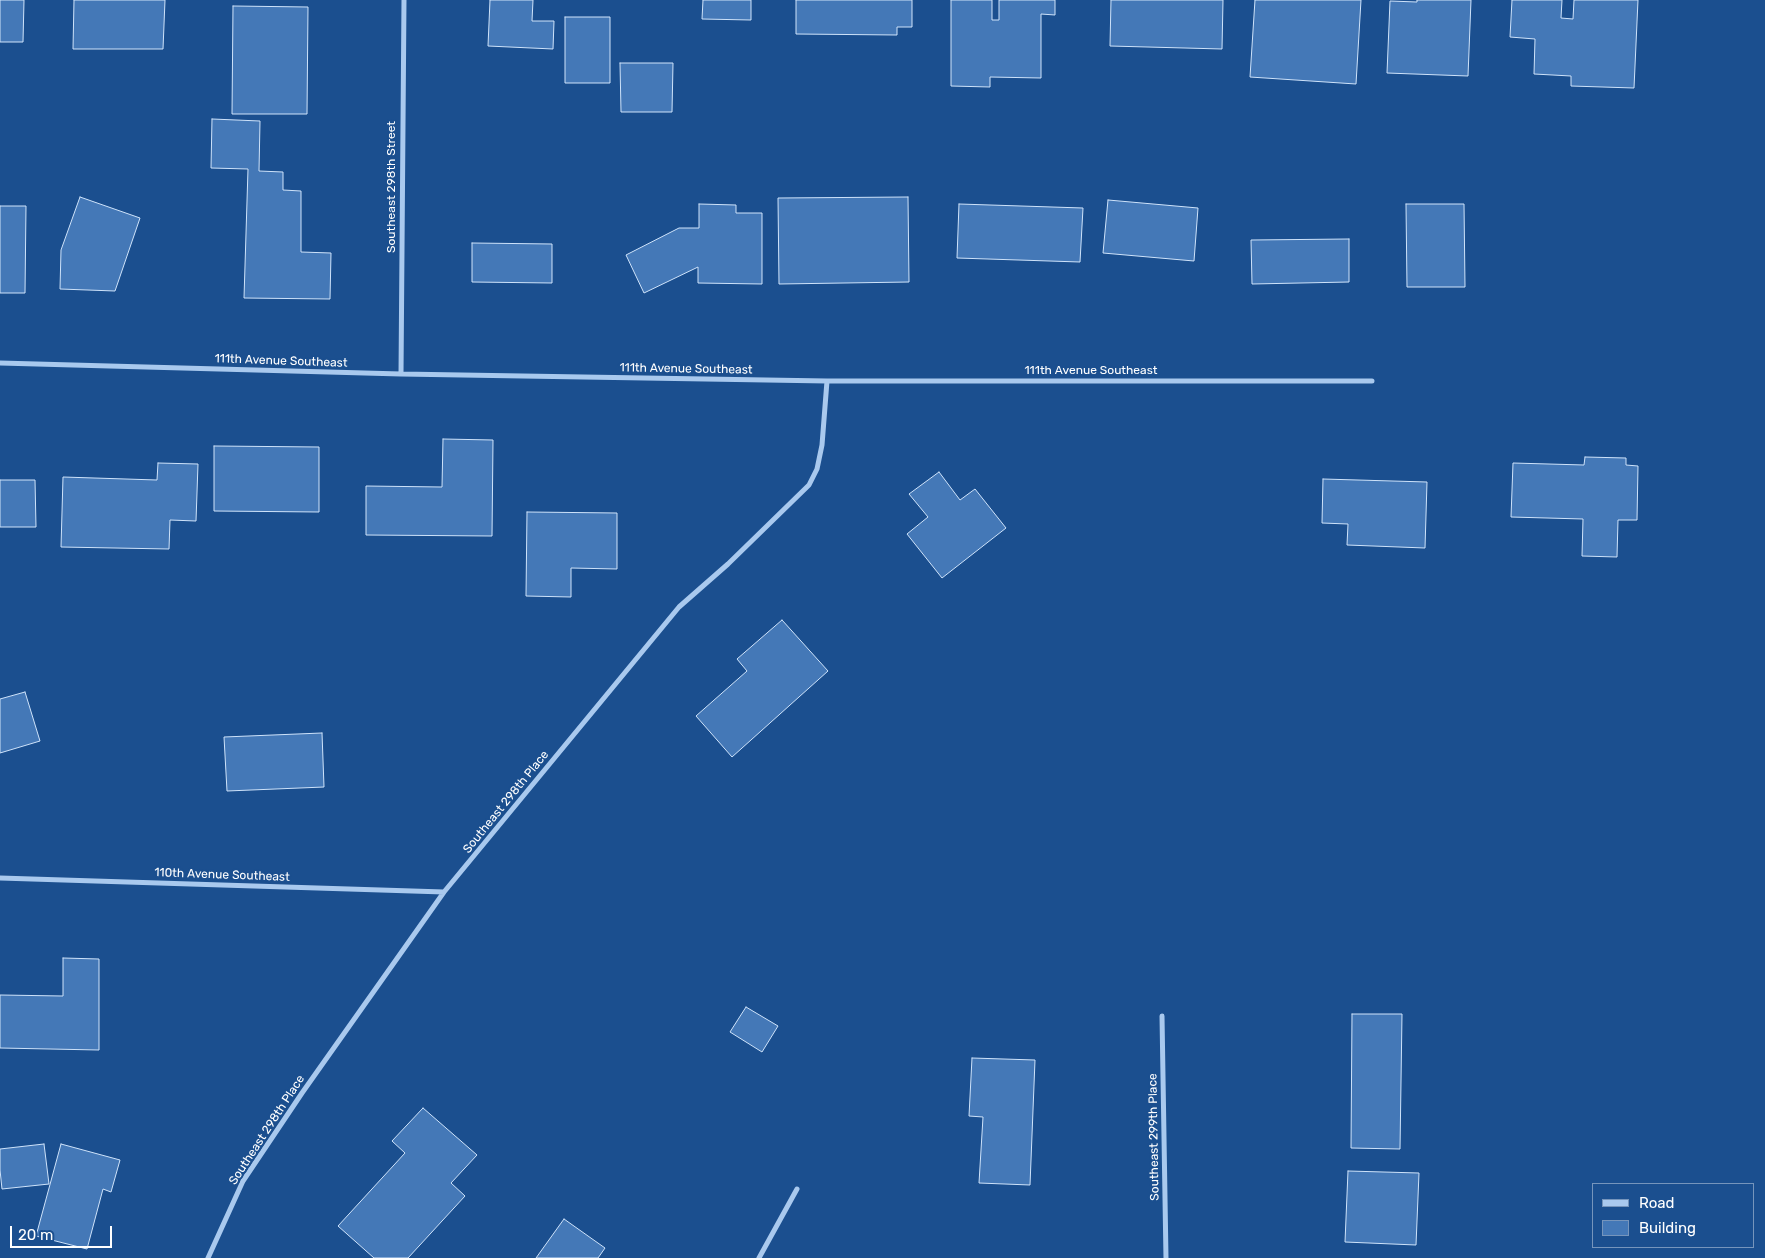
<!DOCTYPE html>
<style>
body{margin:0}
#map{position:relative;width:1765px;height:1258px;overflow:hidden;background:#1b4f8f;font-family:Rubik,sans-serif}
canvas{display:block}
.legend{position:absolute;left:1592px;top:1183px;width:162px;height:65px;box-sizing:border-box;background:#1b4f8f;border:1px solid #7695bc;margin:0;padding:6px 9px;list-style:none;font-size:15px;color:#fff}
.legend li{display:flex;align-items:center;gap:10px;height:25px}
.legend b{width:25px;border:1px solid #7695bc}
.scale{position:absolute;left:10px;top:1226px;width:102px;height:22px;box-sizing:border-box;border:2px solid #fff;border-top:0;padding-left:6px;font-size:15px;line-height:18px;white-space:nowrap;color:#fff;-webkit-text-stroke:4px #1b4f8f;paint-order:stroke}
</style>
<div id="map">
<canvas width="1765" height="1258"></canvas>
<ul class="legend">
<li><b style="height:6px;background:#a9c9ee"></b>Road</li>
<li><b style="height:14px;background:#4478b7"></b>Building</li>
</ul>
<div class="scale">20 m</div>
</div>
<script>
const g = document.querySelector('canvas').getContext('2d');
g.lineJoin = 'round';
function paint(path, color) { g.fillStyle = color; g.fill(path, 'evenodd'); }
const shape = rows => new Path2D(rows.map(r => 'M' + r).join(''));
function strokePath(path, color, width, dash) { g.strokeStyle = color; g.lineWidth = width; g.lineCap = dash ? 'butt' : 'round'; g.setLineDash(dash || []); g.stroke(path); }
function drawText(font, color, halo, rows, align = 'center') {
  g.font = font + ' Rubik,sans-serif'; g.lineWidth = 4; g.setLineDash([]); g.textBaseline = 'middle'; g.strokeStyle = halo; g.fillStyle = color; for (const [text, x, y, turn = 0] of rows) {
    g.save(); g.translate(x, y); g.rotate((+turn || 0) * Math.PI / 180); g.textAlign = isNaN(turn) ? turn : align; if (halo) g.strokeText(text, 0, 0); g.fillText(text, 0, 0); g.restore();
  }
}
const building = shape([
 [0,0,24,0,23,42,0,42,0,0],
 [74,0,165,0,163,49,73,49,74,0],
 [490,0,533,0,532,21,554,21,553,49,488,46,490,0],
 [703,0,751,0,751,20,702,19,703,0],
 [796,0,912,0,912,27,897,27,897,35,796,34,796,0],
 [951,0,992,0,992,20,999,20,999,0,1055,0,1055,15,1041,14,1041,78,990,77,990,87,951,86,951,0],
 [1111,0,1223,0,1222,49,1110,46,1111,0],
 [1255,0,1361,0,1356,84,1250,77,1255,0],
 [1417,0,1471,0,1468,76,1387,73,1390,1,1417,2,1417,0],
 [1512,0,1562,0,1561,18,1573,19,1574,0,1638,0,1634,88,1571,86,1571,76,1534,74,1535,39,1510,37,1512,0],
 [233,6,308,7,307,114,232,114,233,6],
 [565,17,610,17,610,83,565,83,565,17],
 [620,63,673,63,672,112,621,112,620,63],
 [212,119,260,121,259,171,283,172,283,190,301,191,301,252,331,253,330,299,244,298,248,169,211,168,212,119],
 [80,197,140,218,115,291,60,289,61,250,80,197],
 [908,197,909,282,779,284,778,198,908,197],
 [1108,200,1198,208,1194,261,1103,253,1108,200],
 [699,204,736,205,736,213,762,213,762,284,698,283,698,267,644,293,626,255,679,228,699,228,699,204],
 [959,204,1083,208,1080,262,957,258,959,204],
 [1406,204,1464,204,1465,287,1407,287,1406,204],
 [0,206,26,206,25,293,0,293,0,206],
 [1349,239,1349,282,1252,284,1251,240,1349,239],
 [472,243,552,244,552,283,472,282,472,243],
 [443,439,493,440,492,536,366,535,366,486,442,487,443,439],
 [214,446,319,447,319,512,214,511,214,446],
 [1585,457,1626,458,1626,465,1638,466,1637,520,1618,520,1617,557,1582,556,1583,519,1511,517,1513,463,1584,465,1585,457],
 [158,463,198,464,196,521,170,520,169,549,61,547,63,477,157,480,158,463],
 [939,472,960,500,975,489,1006,528,942,578,907,534,928,517,909,494,939,472],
 [1323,479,1427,482,1425,548,1347,545,1348,524,1322,523,1323,479],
 [0,480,35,480,36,527,0,527,0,480],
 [527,512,617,513,617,569,571,568,571,597,526,596,527,512],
 [782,620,828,671,732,757,696,716,747,671,737,659,782,620],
 [25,692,40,741,0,753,0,699,25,692],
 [322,733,324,787,227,791,224,737,322,733],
 [63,958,99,959,99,1050,0,1048,0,995,63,996,63,958],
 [746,1007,778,1026,762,1052,730,1032,746,1007],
 [1352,1014,1402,1014,1400,1149,1351,1148,1352,1014],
 [972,1058,1035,1060,1030,1185,979,1183,983,1117,969,1116,972,1058],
 [423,1108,477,1155,451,1183,465,1196,408,1258,374,1258,338,1226,405,1153,392,1141,423,1108],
 [44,1144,49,1184,2,1189,0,1170,0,1149,44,1144],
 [61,1144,120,1160,111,1192,103,1189,87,1249,36,1236,61,1144],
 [1348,1171,1419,1173,1416,1245,1345,1242,1348,1171],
 [564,1219,605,1248,598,1258,536,1258,564,1219]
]);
paint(building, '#4478b7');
strokePath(building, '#cfe3fa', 1);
strokePath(shape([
 [0,363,401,374,827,381,1372,381],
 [401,374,404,0],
 [0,878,444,892],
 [1162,1016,1166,1258],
 [208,1258,243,1181,302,1093,444,892,679,607,728,564,809,485,817,469,822,445,827,381],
 [759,1258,797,1189]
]), '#a9c9ee', 5);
drawText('12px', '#fff', '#1b4f8f', [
 ["Southeast 298th Street",392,187,-90],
 ["111th Avenue Southeast",281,361,2],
 ["111th Avenue Southeast",686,369,1],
 ["111th Avenue Southeast",1091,371],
 ["Southeast 298th Place",506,802,-51],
 ["110th Avenue Southeast",222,875,2],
 ["Southeast 298th Place",267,1130,-57],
 ["Southeast 299th Place",1154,1137,-91]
]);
</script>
